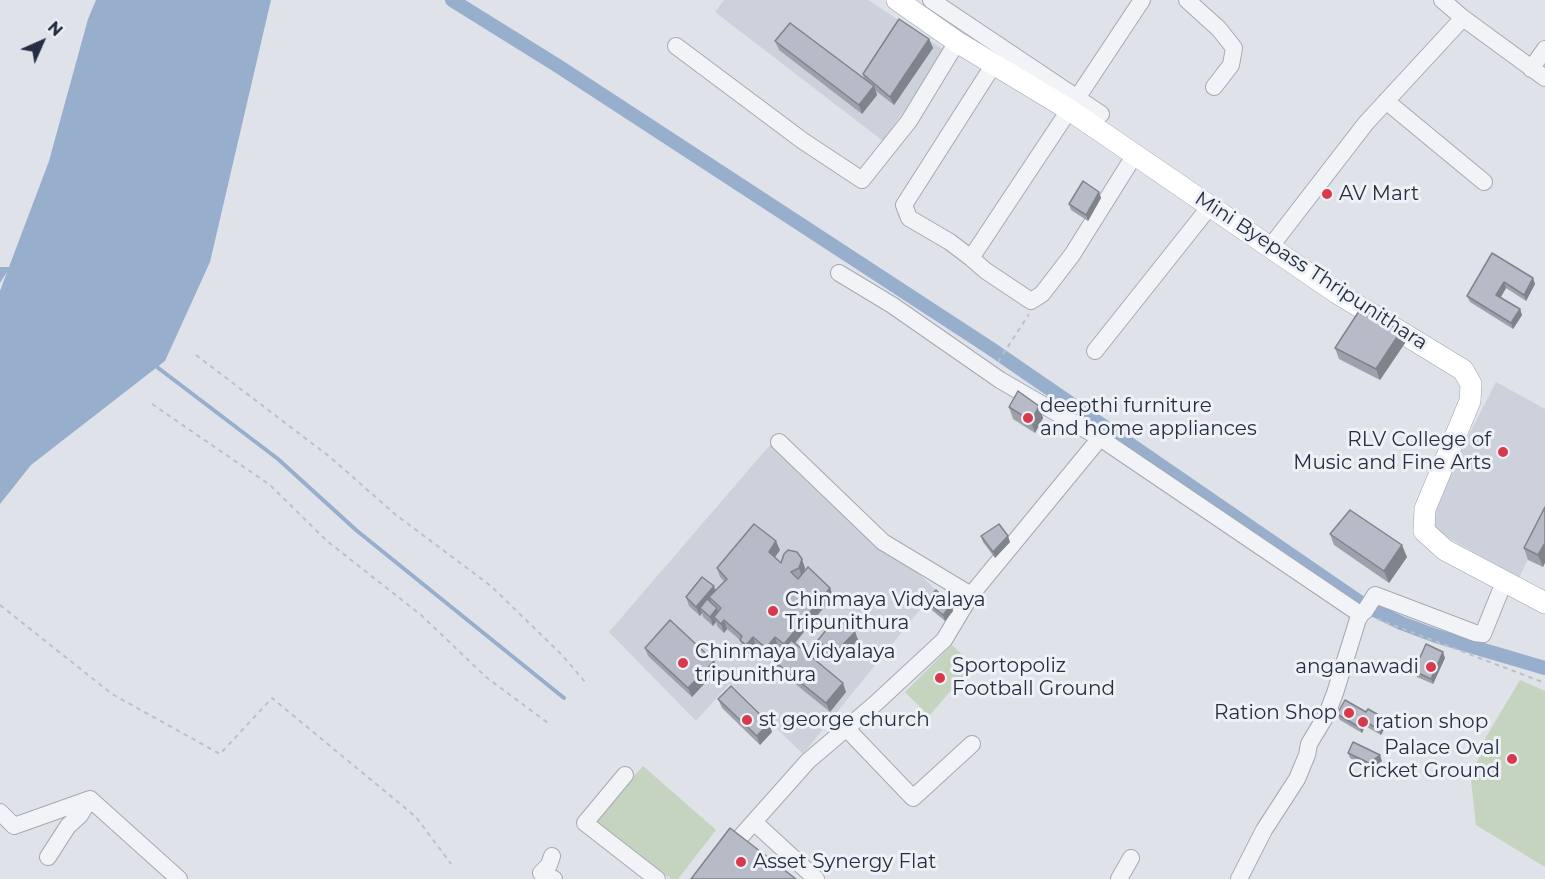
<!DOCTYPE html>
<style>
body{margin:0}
#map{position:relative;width:1545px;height:879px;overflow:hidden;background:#dfe2e9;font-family:Montserrat,sans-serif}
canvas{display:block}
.north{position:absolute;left:12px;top:12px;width:60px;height:60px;-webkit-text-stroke:4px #eef2f7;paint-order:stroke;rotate:45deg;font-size:16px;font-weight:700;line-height:24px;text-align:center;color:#262f42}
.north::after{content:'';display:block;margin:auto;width:21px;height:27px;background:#262f42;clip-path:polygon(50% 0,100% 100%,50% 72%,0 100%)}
</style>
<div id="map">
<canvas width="1545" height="879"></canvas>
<div class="north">N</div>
</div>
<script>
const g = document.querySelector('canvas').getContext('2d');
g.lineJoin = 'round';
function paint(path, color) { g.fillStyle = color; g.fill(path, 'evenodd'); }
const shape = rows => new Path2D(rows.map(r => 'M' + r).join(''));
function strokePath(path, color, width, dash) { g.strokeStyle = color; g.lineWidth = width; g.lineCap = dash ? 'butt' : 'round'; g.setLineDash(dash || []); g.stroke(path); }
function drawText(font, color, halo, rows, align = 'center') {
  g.font = font + ' Montserrat,sans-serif'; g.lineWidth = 6; g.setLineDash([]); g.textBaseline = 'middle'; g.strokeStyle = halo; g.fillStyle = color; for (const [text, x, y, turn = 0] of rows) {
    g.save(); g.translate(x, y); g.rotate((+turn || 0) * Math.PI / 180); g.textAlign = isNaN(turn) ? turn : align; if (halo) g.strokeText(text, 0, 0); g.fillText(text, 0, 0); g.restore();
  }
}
paint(shape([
 [724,0,868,0,946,51,883,141,715,12],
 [1496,382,1545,409,1545,524,1519,578,1433,529,1438,495],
 [776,438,936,590,803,754,730,683,696,721,609,632]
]), '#cdd1db');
paint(shape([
 [952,645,973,665,929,716,905,692],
 [1520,680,1545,691,1545,867,1476,825,1471,780,1486,737],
 [643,766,716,830,678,879,671,879,594,819]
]), '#c4d4bf');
paint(shape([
 [96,0,271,0,210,262,165,361,31,465,0,504,0,291,7,272,0,283,0,267,9,267,49,161,88,19]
]), '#97afcc');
strokePath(shape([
 [153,364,278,459,356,530,564,698]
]), '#97afcc', 4);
strokePath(shape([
 [452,0,558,66,990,348,1364,605,1401,623,1436,636,1545,668]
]), '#97afcc', 14);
const minor = shape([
 [931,0,1101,114],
 [1187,0,1219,29,1234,48,1231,65,1214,87],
 [1442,0,1463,18,1545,78],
 [676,46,803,141,862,180,909,121,957,42],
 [1531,69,1545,49],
 [1386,101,1484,182],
 [1134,156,1072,255,1042,294,1031,301,986,271,971,258,1142,0],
 [1271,246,1366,123,1463,18],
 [971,258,950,242,909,218,904,205,994,64],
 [839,273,892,305,1000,380,1100,438],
 [1095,351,1211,205],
 [779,442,883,542,971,595],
 [847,729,913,798,972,744],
 [625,775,585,823,657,879],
 [0,812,14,826,90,799,179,879],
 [754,822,816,879],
 [552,856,549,865,541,873,554,879],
 [48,857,68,826,80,815,90,799],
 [703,879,808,761,875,704,944,640,971,595,1100,438,1357,612,1362,613,1365,611,1375,595,1475,633,1483,634,1504,582],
 [1119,879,1131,858],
 [1239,879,1264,830,1297,779,1307,755,1309,744,1327,714,1335,693,1358,619,1362,613]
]);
const major = shape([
 [897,0,957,42,1068,109,1337,293,1463,370,1471,384,1470,401,1425,509,1424,531,1445,550,1545,603]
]);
strokePath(minor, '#a4a9b4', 18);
strokePath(major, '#9da6b6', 22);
strokePath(shape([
 [196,355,330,457,396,515,491,586,562,655,585,682],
 [998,362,1029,314],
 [152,404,270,485,327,541,421,615,486,677,548,723],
 [0,605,112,694,220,754,272,698,416,817,451,864],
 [1377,619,1545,683]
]), '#bdc0c8', 2, [4.5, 4.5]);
strokePath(minor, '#f2f3f7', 16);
strokePath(major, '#fff', 21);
paint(shape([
 [929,39,933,48,894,105,876,91,877,95,862,114,779,50,775,41,864,79,863,74],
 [1099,192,1101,198,1088,221,1071,210,1069,204],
 [1492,253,1533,278,1535,284,1526,301,1506,288,1501,297,1520,309,1522,315,1513,329,1470,302,1467,296],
 [1405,343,1380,380,1339,359,1335,348],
 [1039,406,1043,418,1035,433,1013,419,1009,407],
 [1545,507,1543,567,1528,560,1524,548],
 [1330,534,1407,557,1389,583,1334,545],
 [981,536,1010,542,995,558,983,542],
 [780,550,775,557,781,563,805,568,804,571,830,588,833,596,795,643,846,692,830,712,772,665,769,657,756,646,749,654,743,649,740,640,727,629,724,633,717,626,716,622,713,626,703,617,702,613,700,616,689,606,686,597,716,590,724,581,720,577,717,568],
 [778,646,783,650,783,651,776,648],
 [926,601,951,605,953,611,945,621,928,607],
 [855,632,858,640,836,664,821,649,818,640],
 [645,648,714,661,717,670,692,697,648,656],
 [1445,658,1433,684,1417,677,1414,671],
 [718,699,772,732,760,745,722,708],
 [1337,714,1387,724,1381,735,1365,726,1362,733,1340,720],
 [1348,753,1382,761,1371,769,1350,758]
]), '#9da1ab');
paint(shape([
 [929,39,933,48,894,105,890,97],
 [874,86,877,95,862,114,859,105],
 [1099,192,1101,198,1088,221,1086,215],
 [1533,278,1535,284,1526,301,1524,295],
 [1504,282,1506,288,1499,300,1496,295],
 [1520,309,1522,315,1513,329,1511,323],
 [1401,331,1405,343,1380,380,1376,369],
 [1039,406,1043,418,1035,433,1031,421],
 [1008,536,1010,542,995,558,993,552],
 [776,541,780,550,772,561,769,552],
 [1545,543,1545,563,1543,567,1538,555],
 [1402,545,1407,557,1389,583,1384,571],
 [802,559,805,568,802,577,799,568],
 [714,586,717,595,709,597,711,602,703,611,700,608,702,613,700,616,696,607],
 [830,588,833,596,787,653,784,644],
 [951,605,953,611,945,621,943,615],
 [717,608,720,617,714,617,716,622,713,626,710,617],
 [724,620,727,629,724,633,721,624],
 [855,632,858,640,836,664,833,655],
 [753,637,756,646,749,654,746,645],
 [775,637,778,646,769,657,766,648],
 [1443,652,1445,658,1433,684,1431,679],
 [714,661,717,670,692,697,688,688],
 [843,683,846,692,830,712,826,703],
 [1384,718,1387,724,1381,735,1378,729],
 [1363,720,1365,726,1362,733,1359,727],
 [769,723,772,732,760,745,757,736],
 [1380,755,1382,761,1371,769,1369,763]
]), '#7f838b');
const building = shape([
 [899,19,929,39,890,97,863,74,899,19],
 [790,23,874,86,859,105,775,41,790,23],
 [1083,181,1099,192,1086,215,1069,204,1083,181],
 [1492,253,1533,278,1524,295,1504,282,1496,295,1520,309,1511,323,1467,296,1492,253],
 [1361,308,1401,331,1376,369,1335,348,1361,308],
 [1018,391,1039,406,1031,421,1009,407,1018,391],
 [1545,507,1545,543,1538,555,1524,548,1545,507],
 [1350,510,1402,545,1384,571,1330,534,1350,510],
 [754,524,776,541,769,552,781,563,784,554,788,550,797,552,802,559,799,568,791,572,798,579,808,567,830,588,784,644,775,637,766,648,753,637,746,645,740,640,742,636,724,620,721,624,714,617,721,608,709,597,727,579,717,568,754,524],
 [999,524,1008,536,993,552,981,536,999,524],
 [702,577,714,586,696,607,686,597,702,577],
 [936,590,951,605,943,615,926,601,936,590],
 [707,599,717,608,710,617,700,608,707,599],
 [837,617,855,632,833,655,818,640,837,617],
 [670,620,714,661,688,688,645,648,670,620],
 [791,640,843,683,826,703,769,657,776,648,783,651,791,640],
 [1426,644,1443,652,1431,679,1414,671,1426,644],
 [731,686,769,723,757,736,718,699,731,686],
 [1345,700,1366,712,1368,709,1384,718,1378,729,1363,720,1359,727,1337,714,1345,700],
 [1353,742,1380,755,1369,763,1348,753,1353,742],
 [730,828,796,879,691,879,730,828]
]);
paint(building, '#b6bbc7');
strokePath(building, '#7f838b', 1.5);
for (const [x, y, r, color] of [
 [1327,194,6,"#d83a4c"],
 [1028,418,6,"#d83a4c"],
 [1503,452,6,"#d83a4c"],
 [773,611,6,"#d83a4c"],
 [683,663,6,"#d83a4c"],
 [1431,667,6,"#d83a4c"],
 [940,678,6,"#d83a4c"],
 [1349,713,6,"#d83a4c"],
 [747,720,6,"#d83a4c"],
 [1363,722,6,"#d83a4c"],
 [1512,759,6,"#d83a4c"],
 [741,862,6,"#d83a4c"]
]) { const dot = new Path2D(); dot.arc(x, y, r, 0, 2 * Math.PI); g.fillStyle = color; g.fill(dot); strokePath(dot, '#eef2f7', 2); }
drawText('20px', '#262f42', '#eef2f7', [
 ["AV Mart",1339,194],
 ["deepthi furniture",1040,406],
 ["and home appliances",1040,429],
 ["RLV College of",1491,440,"right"],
 ["Music and Fine Arts",1491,463,"right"],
 ["Chinmaya Vidyalaya",785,600],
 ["Tripunithura",785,623],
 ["Chinmaya Vidyalaya",695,652],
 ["tripunithura",695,675],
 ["Sportopoliz",952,666],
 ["Football Ground",952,689],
 ["anganawadi",1419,667,"right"],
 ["Ration Shop",1337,713,"right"],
 ["st george church",759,720],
 ["ration shop",1375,722],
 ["Palace Oval",1500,748,"right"],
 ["Cricket Ground",1500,771,"right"],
 ["Asset Synergy Flat",753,862]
], 'left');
drawText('20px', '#262f42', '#eef2f7', [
 ["Mini Byepass Thripunithara",1311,271,33]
]);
</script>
